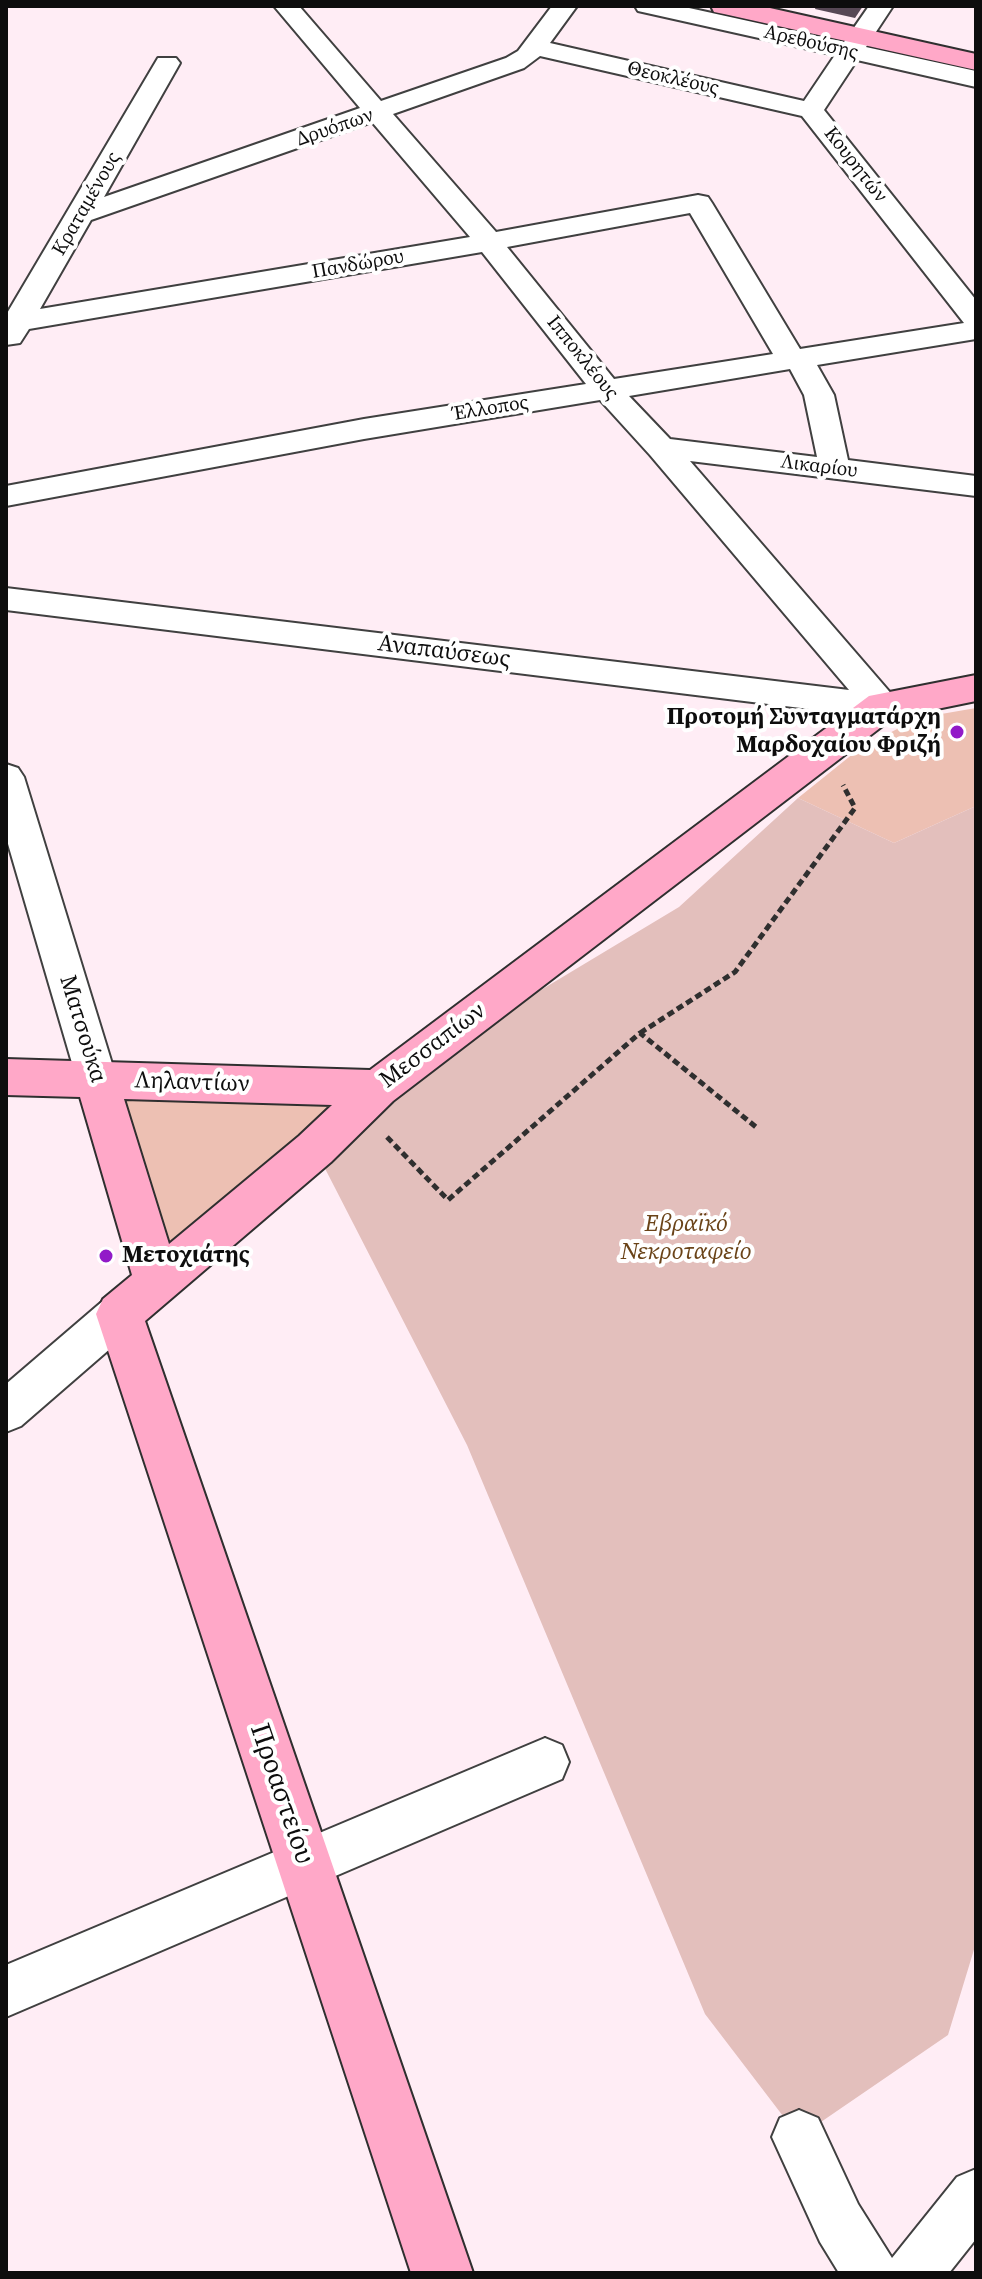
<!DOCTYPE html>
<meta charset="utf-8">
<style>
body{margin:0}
#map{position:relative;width:982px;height:2279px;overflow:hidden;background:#ffedf5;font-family:"Source Serif 4",serif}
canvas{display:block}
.frame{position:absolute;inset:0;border:8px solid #0d0d0d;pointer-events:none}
</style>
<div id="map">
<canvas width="982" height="2279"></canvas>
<div class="frame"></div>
</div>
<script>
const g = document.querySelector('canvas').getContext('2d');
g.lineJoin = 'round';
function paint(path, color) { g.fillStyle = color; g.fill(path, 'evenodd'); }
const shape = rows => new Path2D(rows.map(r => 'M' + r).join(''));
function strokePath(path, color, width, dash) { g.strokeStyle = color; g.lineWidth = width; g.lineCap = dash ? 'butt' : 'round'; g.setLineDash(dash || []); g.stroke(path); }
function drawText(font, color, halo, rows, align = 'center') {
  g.font = font + ' "Source Serif 4",serif'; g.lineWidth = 8; g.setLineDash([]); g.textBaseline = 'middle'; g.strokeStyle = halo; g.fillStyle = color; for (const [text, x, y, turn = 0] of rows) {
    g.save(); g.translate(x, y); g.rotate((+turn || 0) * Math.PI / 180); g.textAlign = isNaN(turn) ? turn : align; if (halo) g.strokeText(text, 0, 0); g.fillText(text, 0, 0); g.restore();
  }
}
paint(shape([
 [976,708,976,806,894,843,798,798,859,749,918,718],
 [97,1080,378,1088,157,1281]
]), '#edc0b3');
paint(shape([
 [798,798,894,843,976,806,976,1943,948,2035,799,2137,705,2014,467,1445,315,1149,378,1088,679,907]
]), '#e3bfbc');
paint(shape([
 [816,6,863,6,855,18,815,9]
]), '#574855');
const street = shape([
 [274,6,299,6,381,101,506,58,518,51,552,6,577,6,550,43,804,101,835,55,647,13,638,11,635,6,680,6,844,42,869,6,893,6,866,47,976,71,976,87,857,60,824,110,976,300,976,339,817,365,834,395,848,460,976,476,976,496,690,461,894,697,899,706,894,715,882,718,6,610,6,588,849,690,650,455,600,400,364,439,6,506,6,486,364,419,586,384,482,252,29,329,20,343,6,345,6,315,158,58,176,58,180,63,104,197,360,108,274,6],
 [540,56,802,116,964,323,800,349,712,203,708,197,698,195,496,232,393,114,524,68,540,56],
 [372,122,470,237,40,309,91,220,372,122],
 [690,213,773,354,614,379,507,247,690,213],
 [790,369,804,395,817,457,670,439,629,396,790,369],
 [6,764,18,768,24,777,117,1080,111,1092,97,1096,83,1092,77,1080,6,837,6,764],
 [119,1295,134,1300,140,1314,134,1328,21,1426,6,1432,6,1384,104,1300,119,1295],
 [545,1738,562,1745,569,1762,562,1779,6,2017,6,1965,545,1738],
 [799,2110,818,2118,858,2204,892,2258,957,2177,976,2169,976,2239,949,2273,839,2273,820,2242,772,2137,780,2118,799,2110]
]);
const secondary = shape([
 [711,6,761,6,976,54,976,70,724,14,714,12,711,6],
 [976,675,976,701,893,718,393,1101,331,1162,145,1321,473,2273,411,2273,96,1314,103,1299,132,1275,80,1097,6,1095,6,1059,370,1070,869,696,976,675],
 [124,1099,332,1105,299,1136,169,1244,124,1099]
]);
strokePath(street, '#404040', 4);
strokePath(secondary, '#2f2f2f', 4);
strokePath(shape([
 [640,1033,735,972,855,808,843,785],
 [387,1137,448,1200,640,1033,756,1127]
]), '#2f2f2f', 5, [7, 4]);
paint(street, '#fff');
paint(secondary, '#ffa8c8');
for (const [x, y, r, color] of [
 [957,732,8,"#921ac8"],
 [106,1256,8,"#921ac8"]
]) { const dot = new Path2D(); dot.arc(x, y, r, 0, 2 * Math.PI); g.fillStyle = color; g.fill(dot); strokePath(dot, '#fff', 3); }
drawText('20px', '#0d0d0d', '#fff', [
 ["Αρεθούσης",811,43,13],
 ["Θεοκλέους",673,79,13],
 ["Δρυόπων",335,128,-19],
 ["Κουρητών",855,165,52],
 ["Κραταμένους",87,204,-60],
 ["Πανδώρου",358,265,-10],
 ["Ιπποκλέους",582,358,51],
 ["Έλλοπος",490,409,-9],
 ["Λικαρίου",819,467,7]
]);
drawText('24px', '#0d0d0d', '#fff', [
 ["Αναπαύσεως",444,652,7],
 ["Ματσούκα",82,1029,73],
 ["Μεσσαπίων",433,1046,-37],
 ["Ληλαντίων",192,1083,2]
]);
drawText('bold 24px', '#0d0d0d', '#fff', [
 ["Προτομή Συνταγματάρχη",941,718],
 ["Μαρδοχαίου Φριζή",941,746],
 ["Μετοχιάτης",122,1256,"left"]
], 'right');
drawText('italic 24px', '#6a4318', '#fff', [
 ["Εβραϊκό",686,1225],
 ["Νεκροταφείο",686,1253]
]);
drawText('28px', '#0d0d0d', '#fff', [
 ["Προαστείου",281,1794,71]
]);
</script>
